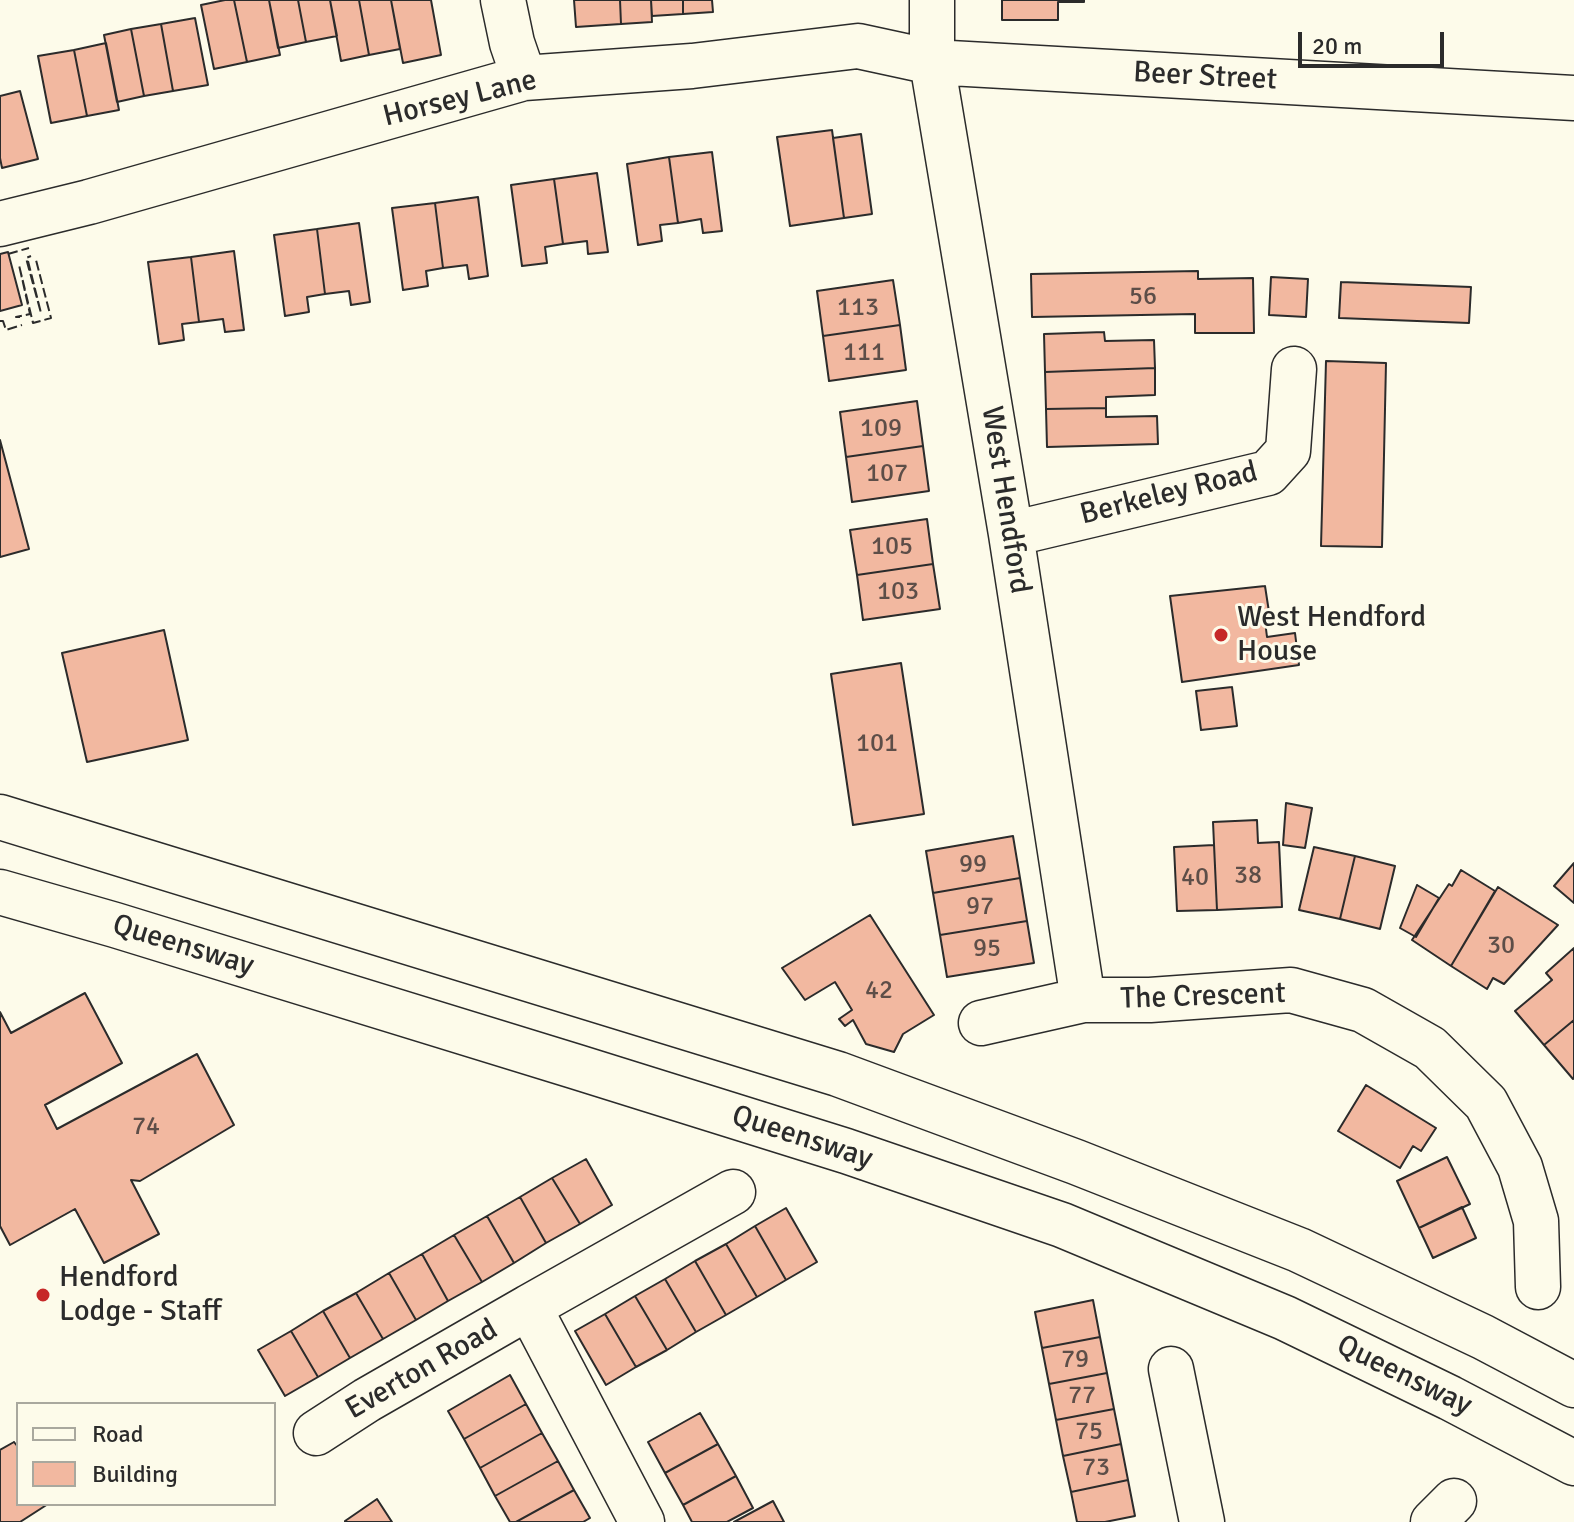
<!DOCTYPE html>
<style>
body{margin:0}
#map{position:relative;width:1574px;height:1522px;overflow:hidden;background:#fdfbea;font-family:Signika,sans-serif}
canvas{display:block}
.legend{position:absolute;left:16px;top:1402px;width:260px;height:104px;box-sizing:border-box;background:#fdfbea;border:2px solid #a9a89e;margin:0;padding:10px 14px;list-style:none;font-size:24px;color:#2b2b2b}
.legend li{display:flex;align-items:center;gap:16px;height:40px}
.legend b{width:40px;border:2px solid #a9a89e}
.scale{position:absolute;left:1298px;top:32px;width:146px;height:36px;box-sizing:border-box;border:4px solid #2b2b2b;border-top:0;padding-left:10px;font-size:24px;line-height:28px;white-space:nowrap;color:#2b2b2b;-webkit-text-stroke:6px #fdfbea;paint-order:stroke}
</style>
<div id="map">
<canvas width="1574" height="1522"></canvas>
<ul class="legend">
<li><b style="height:10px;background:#fdfbea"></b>Road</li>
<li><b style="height:22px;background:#f2b8a0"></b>Building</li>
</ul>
<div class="scale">20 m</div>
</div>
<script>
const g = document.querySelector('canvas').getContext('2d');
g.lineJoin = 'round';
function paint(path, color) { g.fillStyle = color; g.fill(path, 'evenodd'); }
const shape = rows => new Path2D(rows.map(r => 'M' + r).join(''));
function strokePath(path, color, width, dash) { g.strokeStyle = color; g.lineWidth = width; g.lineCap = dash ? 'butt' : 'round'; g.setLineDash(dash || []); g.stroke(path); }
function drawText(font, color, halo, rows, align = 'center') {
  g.font = font + ' Signika,sans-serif'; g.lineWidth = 6; g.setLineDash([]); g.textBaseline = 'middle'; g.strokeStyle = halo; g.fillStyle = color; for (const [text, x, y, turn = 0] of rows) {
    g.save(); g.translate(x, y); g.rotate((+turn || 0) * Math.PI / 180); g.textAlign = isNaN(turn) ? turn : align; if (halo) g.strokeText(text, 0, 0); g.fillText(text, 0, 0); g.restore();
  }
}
const building = shape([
 [225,0,234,0,247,62,214,69,201,5,225,0],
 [234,0,269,0,280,55,247,62,234,0],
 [269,0,298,0,306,42,278,48,269,0],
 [298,0,330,0,337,36,306,42,298,0],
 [330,0,359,0,369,55,341,61,330,0],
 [359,0,391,0,400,49,369,55,359,0],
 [391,0,431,0,441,55,403,63,391,0],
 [574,0,620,0,621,24,576,27,574,0],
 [620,0,651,0,652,22,621,24,620,0],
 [651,0,683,0,683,14,652,16,651,0],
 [683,0,712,0,713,12,683,14,683,0],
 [1002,0,1084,0,1084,2,1058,2,1058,20,1002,20,1002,0],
 [195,18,208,85,173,91,161,24,195,18],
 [161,24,173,91,144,96,131,29,161,24],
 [131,29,144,96,117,102,104,35,131,29],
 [106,43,119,110,87,116,74,50,106,43],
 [74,50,87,116,51,123,38,56,74,50],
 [20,91,38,159,2,168,0,158,0,96,20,91],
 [832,130,844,218,790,226,777,137,832,130],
 [861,134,872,214,844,218,833,138,861,134],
 [712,152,722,231,703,233,701,219,678,223,669,157,712,152],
 [669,157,678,223,660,225,662,241,638,245,627,164,669,157],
 [597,173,608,252,588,254,587,241,563,244,554,179,597,173],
 [554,179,563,244,545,247,547,263,522,266,511,185,554,179],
 [478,197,488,276,469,279,467,265,443,268,435,203,478,197],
 [435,203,443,268,426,271,428,286,403,290,392,208,435,203],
 [359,223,370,302,351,305,349,291,325,294,317,229,359,223],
 [317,229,325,294,307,297,309,312,285,316,274,235,317,229],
 [234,251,244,330,225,332,223,319,199,322,191,257,234,251],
 [8,252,22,305,0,311,0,254,8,252],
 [191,257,199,322,182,324,184,340,159,344,148,262,191,257],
 [1198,271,1198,279,1253,278,1254,333,1195,333,1195,314,1032,317,1031,274,1198,271],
 [1271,277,1308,279,1306,317,1269,315,1271,277],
 [893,280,900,325,823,336,817,291,893,280],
 [1341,282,1471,287,1469,323,1339,318,1341,282],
 [900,325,906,370,829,381,823,336,900,325],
 [1104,332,1105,341,1154,340,1155,368,1045,372,1044,334,1104,332],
 [1326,361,1386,363,1382,547,1321,546,1326,361],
 [1155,368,1155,395,1106,397,1106,408,1046,409,1045,372,1155,368],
 [917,401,923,446,846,457,840,412,917,401],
 [1106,408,1106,417,1157,416,1158,444,1047,447,1046,409,1106,408],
 [0,440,29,549,0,557,0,440],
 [923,446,929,491,852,502,846,457,923,446],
 [927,519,933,564,857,575,850,530,927,519],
 [933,564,940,609,863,620,857,575,933,564],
 [1265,586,1269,612,1264,613,1267,637,1295,633,1299,665,1182,682,1170,596,1265,586],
 [164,630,188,740,87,762,62,653,164,630],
 [901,663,924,814,853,825,831,674,901,663],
 [1232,687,1237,726,1201,730,1196,691,1232,687],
 [1286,803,1312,808,1305,848,1283,845,1286,803],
 [1257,820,1258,843,1279,842,1282,907,1217,910,1213,822,1257,820],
 [1013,836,1020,878,933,893,926,851,1013,836],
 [1214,845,1217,910,1177,911,1174,847,1214,845],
 [1314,847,1355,856,1340,919,1299,910,1314,847],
 [1355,856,1395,866,1380,929,1340,919,1355,856],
 [1574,863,1574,903,1554,886,1574,863],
 [1461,870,1495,891,1451,966,1412,940,1449,884,1452,886,1461,870],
 [1020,878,1027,921,940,935,933,893,1020,878],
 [1417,885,1439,898,1416,937,1400,928,1417,885],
 [1498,887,1558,925,1504,984,1493,978,1487,989,1451,966,1498,887],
 [870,915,934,1015,903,1034,894,1052,866,1044,853,1020,845,1026,839,1019,852,1010,835,982,805,1000,782,968,870,915],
 [1027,921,1034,963,947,977,940,935,1027,921],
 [1574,948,1574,1020,1544,1045,1515,1011,1552,980,1546,973,1574,948],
 [85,993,122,1063,45,1105,57,1129,197,1054,234,1125,140,1181,131,1180,159,1234,104,1263,75,1209,10,1245,0,1226,0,1012,11,1033,85,993],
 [1574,1020,1574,1078,1573,1079,1544,1045,1574,1020],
 [1366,1085,1436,1128,1421,1151,1413,1146,1400,1168,1338,1131,1366,1085],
 [1447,1157,1470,1204,1419,1228,1397,1181,1447,1157],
 [586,1159,612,1205,580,1224,552,1178,586,1159],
 [552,1178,580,1224,546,1243,520,1197,552,1178],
 [520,1197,546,1243,514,1263,487,1216,520,1197],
 [1462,1207,1476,1238,1433,1258,1419,1228,1462,1207],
 [786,1208,817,1262,786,1280,755,1226,786,1208],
 [487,1216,514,1263,482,1282,454,1235,487,1216],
 [755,1226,786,1280,757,1297,726,1244,755,1226],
 [454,1235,482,1282,448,1301,422,1254,454,1235],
 [726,1244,757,1297,726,1315,695,1261,726,1244],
 [422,1254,448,1301,416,1320,389,1273,422,1254],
 [695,1261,726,1315,696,1332,665,1279,695,1261],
 [389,1273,416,1320,383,1339,356,1293,389,1273],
 [665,1279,696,1332,667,1350,635,1296,665,1279],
 [356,1293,383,1339,350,1358,323,1311,356,1293],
 [635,1296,667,1350,636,1367,605,1314,635,1296],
 [1093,1300,1100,1337,1042,1348,1035,1312,1093,1300],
 [323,1311,350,1358,318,1377,291,1331,323,1311],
 [605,1314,636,1367,606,1385,575,1331,605,1314],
 [291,1331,318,1377,285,1396,258,1350,291,1331],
 [1100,1337,1107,1373,1049,1384,1042,1348,1100,1337],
 [1107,1373,1114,1409,1056,1420,1049,1384,1107,1373],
 [510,1375,526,1404,464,1439,448,1411,510,1375],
 [526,1404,542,1433,480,1468,464,1439,526,1404],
 [1114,1409,1121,1444,1063,1456,1056,1420,1114,1409],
 [700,1413,718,1444,665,1473,648,1442,700,1413],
 [542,1433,558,1461,495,1496,480,1468,542,1433],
 [14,1442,18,1447,18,1504,48,1504,20,1522,0,1522,0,1450,14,1442],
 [718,1444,736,1476,683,1505,665,1473,718,1444],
 [1121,1444,1128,1480,1071,1492,1063,1456,1121,1444],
 [558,1461,574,1490,516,1522,510,1522,495,1496,558,1461],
 [736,1476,753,1508,727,1522,692,1522,683,1505,736,1476],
 [1128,1480,1135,1516,1105,1522,1077,1522,1071,1492,1128,1480],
 [574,1490,590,1518,583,1522,516,1522,574,1490],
 [377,1499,392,1522,345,1522,345,1521,377,1499],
 [773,1501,784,1522,734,1522,773,1501]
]);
paint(building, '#f2b8a0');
strokePath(building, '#2b2b2b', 2);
const minor = shape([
 [503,0,512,43,524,78],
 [932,0,932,62,1011,534,1083,1000],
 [0,224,89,202,524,78,692,66,858,46,932,62,1574,98],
 [1011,534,1268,473,1288,451,1294,369],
 [981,1023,1083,1000,1150,1000,1291,990,1363,1010,1430,1048,1486,1103,1520,1167,1536,1221,1538,1287],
 [1171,1369,1202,1522],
 [316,1433,367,1400,529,1307],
 [642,1522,529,1307,733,1192],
 [1433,1522,1454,1501]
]);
const trunk = shape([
 [0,817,838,1074,1076,1162,1299,1250,1483,1337,1574,1385],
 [0,892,115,925,577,1067,846,1151,1062,1225,1285,1318,1450,1398,1574,1463]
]);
strokePath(minor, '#2b2b2b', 47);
strokePath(trunk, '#2b2b2b', 47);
strokePath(minor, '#fdfbea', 44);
strokePath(trunk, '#fdfbea', 44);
strokePath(shape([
 [8,254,29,248],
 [28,261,41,313,26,258,31,256],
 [20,317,16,317,30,314,19,265,33,323,51,318,36,260],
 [0,321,3,321,6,330,22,325]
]), '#2b2b2b', 2, [10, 4]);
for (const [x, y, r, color] of [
 [1221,635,8,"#c62828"],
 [43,1295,8,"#c62828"]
]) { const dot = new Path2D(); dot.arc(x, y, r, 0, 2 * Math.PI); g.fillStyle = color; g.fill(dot); strokePath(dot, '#fdfbea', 3); }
drawText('26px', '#5d4e48', null, [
 ["56",1143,297],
 ["113",858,308],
 ["111",864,353],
 ["109",881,429],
 ["107",887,474],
 ["105",892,547],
 ["103",898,592],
 ["101",877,744],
 ["99",973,865],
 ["38",1248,876],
 ["40",1195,878],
 ["97",980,907],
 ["30",1501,946],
 ["95",987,949],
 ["42",879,991],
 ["74",146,1127],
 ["79",1075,1360],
 ["77",1082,1396],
 ["75",1089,1432],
 ["73",1096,1468]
]);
drawText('30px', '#2b2b2b', '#fdfbea', [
 ["Beer Street",1205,77,3],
 ["Horsey Lane",460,99,-14],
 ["Berkeley Road",1169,494,-14],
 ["West Hendford",1005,500,81],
 ["Queensway",183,946,17],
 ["The Crescent",1203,997,-2],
 ["Queensway",802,1138,18],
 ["Everton Road",422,1370,-30],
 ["Queensway",1404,1376,26]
]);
drawText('30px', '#2b2b2b', '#fdfbea', [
 ["West Hendford",1237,618],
 ["House",1237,652],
 ["Hendford",59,1278],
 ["Lodge - Staff",59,1312]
], 'left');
</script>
